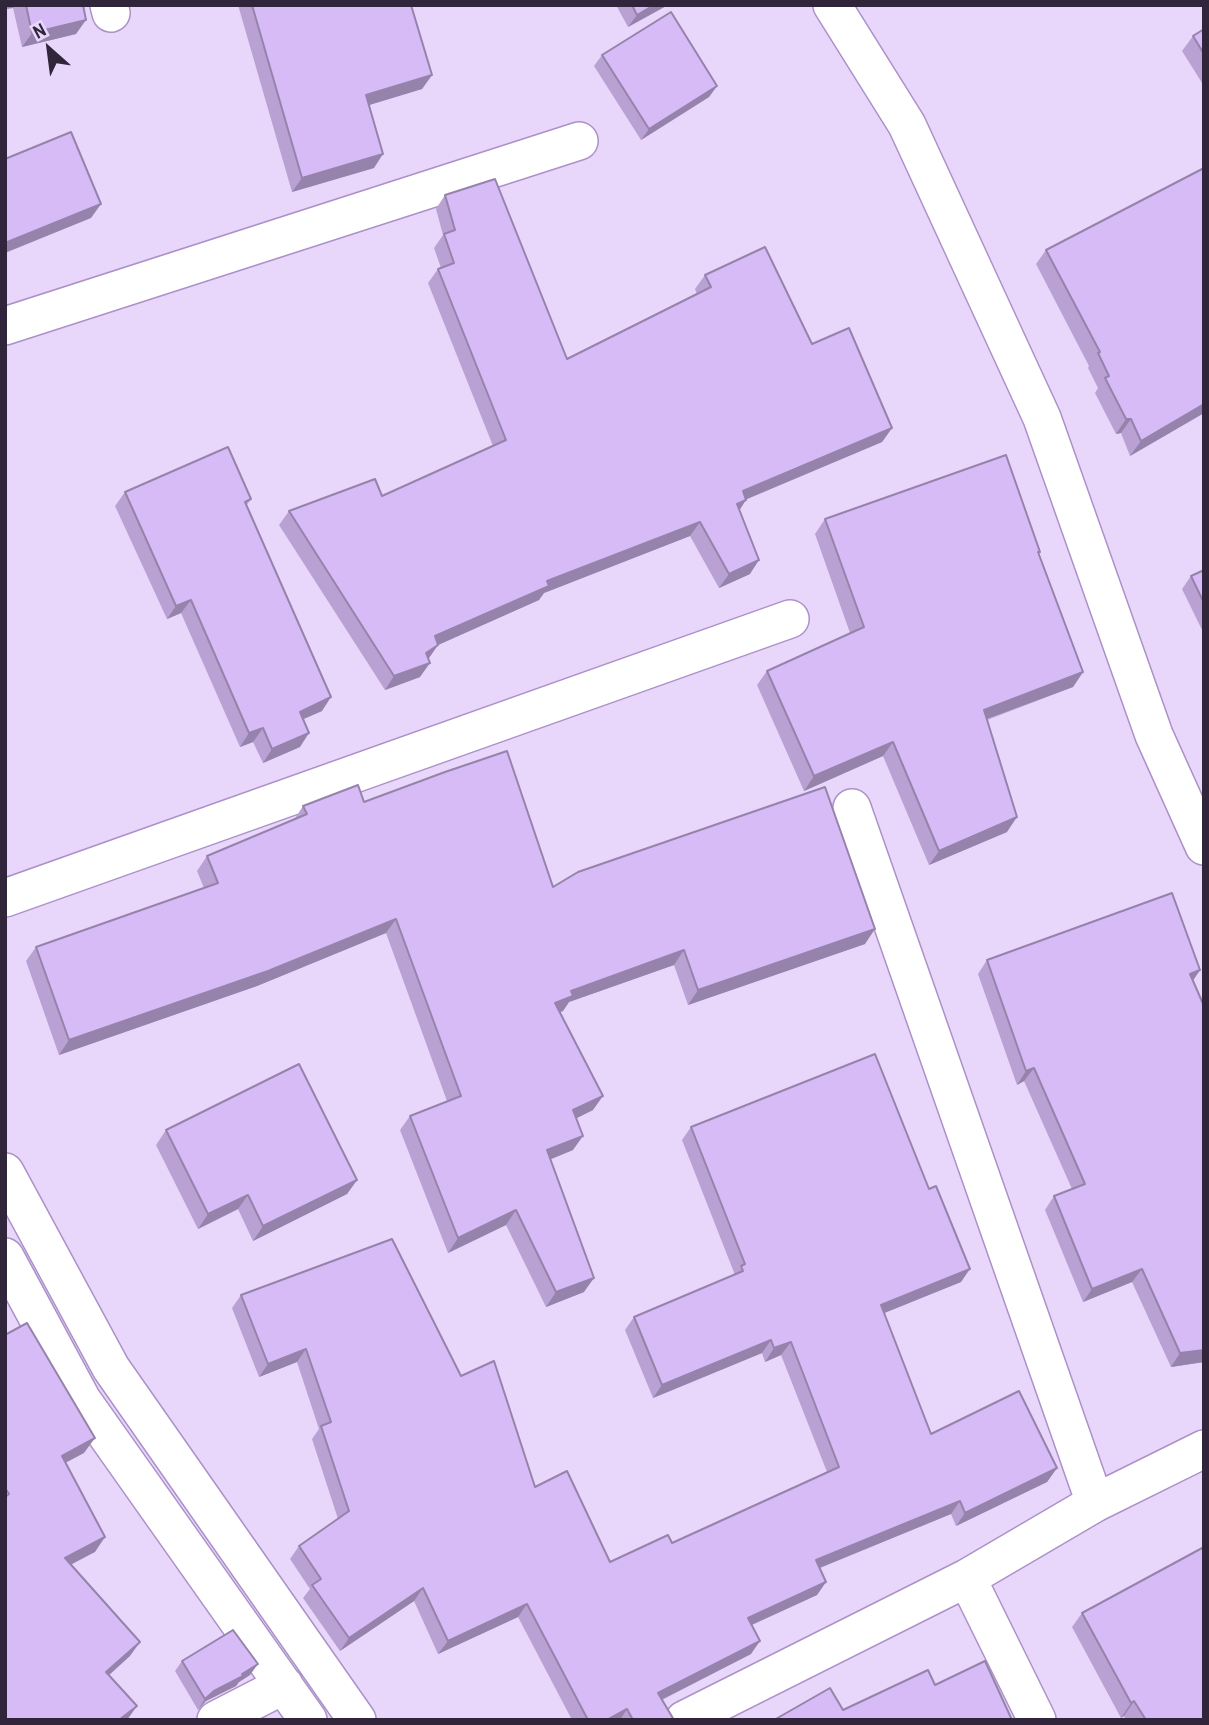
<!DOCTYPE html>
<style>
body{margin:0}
#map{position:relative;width:1209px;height:1725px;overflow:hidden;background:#e8d7fb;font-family:"Archivo Narrow",sans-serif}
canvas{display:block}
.frame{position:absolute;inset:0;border:7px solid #31253c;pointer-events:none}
.north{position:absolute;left:14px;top:14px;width:70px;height:70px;-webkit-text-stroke:5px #e8d7fb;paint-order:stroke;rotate:332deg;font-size:19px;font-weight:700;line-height:28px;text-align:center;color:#31253c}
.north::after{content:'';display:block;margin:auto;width:24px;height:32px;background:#31253c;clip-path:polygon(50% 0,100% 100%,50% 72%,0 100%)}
</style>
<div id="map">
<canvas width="1209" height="1725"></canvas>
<div class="frame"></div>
<div class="north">N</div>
</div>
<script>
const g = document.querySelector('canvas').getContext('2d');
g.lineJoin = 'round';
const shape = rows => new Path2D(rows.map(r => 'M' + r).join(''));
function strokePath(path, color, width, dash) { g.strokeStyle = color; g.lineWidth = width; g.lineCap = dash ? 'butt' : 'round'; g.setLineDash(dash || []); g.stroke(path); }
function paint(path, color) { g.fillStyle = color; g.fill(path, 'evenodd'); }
const street = shape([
 [109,5,111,13],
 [832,5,907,125,1042,418,1154,735,1204,846],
 [5,326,579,141],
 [852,808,1095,1503],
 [5,898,790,619],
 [5,1172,111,1368,357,1720],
 [5,1257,82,1400,308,1720],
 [967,1578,1037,1720],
 [216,1720,284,1685],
 [684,1720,967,1578,1095,1503,1204,1449]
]);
strokePath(street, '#ac91c9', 40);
strokePath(street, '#fff', 37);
paint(shape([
 [5,5,83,5,76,34,22,47,13,8,5,9],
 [238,5,411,5,432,75,422,89,369,105,374,168,292,192],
 [616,5,668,5,628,27],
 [1204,29,1204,86,1182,51,1193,36],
 [602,55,717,86,709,97,641,140,594,66],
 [1204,168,1204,413,1130,456,1121,433,1116,434,1095,393,1098,388,1088,368,1089,366,1036,264,1046,250],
 [445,195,567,359,697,294,695,289,705,275,812,344,892,428,882,442,746,499,739,510,750,574,719,588,690,536,544,593,539,600,438,645,428,659,420,677,385,690,279,525,289,511,382,496,493,446,428,283,438,269,441,268,434,248,443,235,436,209],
 [125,492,251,499,246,506,322,711,303,719,300,747,263,763,253,742,240,747,181,613,167,619,115,506],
 [825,519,1039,554,1083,672,1073,687,987,720,1007,832,929,865,883,756,804,791,757,685,767,671,850,633,815,534],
 [1204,570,1204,634,1182,589,1191,576],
 [364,802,553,887,865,944,688,1005,674,965,569,1002,563,1011,560,1012,593,1110,576,1118,573,1150,550,1159,584,1292,546,1307,506,1225,448,1253,400,1130,410,1116,447,1101,386,933,257,986,59,1055,26,961,36,947,204,888,197,871,207,856,294,820,303,806],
 [987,960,1200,970,1193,981,1204,1006,1204,1362,1171,1367,1132,1282,1083,1302,1045,1210,1054,1196,1072,1189,1024,1081,1017,1085,978,974],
 [691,1127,961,1282,884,1313,931,1434,1057,1468,1047,1482,956,1526,951,1514,820,1568,826,1582,817,1595,752,1625,751,1654,662,1700,674,1720,572,1720,518,1617,438,1654,414,1601,340,1651,303,1598,310,1589,290,1559,299,1546,338,1519,312,1439,319,1429,297,1362,259,1377,232,1308,241,1295,461,1376,535,1487,610,1562,672,1543,827,1472,781,1355,765,1362,762,1353,653,1398,625,1330,634,1317,735,1275,682,1140],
 [166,1130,357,1180,347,1194,253,1241,238,1209,198,1229,156,1145],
 [1082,1613,1204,1720,1126,1720,1124,1716,1121,1718,1072,1627],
 [182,1661,250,1675,239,1682,236,1686,206,1701,198,1710,175,1671]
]), '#b9a1d4');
paint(shape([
 [5,5,15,5,13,8,5,9],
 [654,5,668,5,628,27,637,15],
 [86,20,76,34,22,47,32,33],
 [432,75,422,89,356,109,366,95],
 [717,86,709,97,641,140,649,129],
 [383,154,374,168,292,192,302,178],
 [101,204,91,218,5,253,5,243],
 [1204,404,1204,413,1130,456,1141,441],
 [1126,419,1131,419,1121,433,1116,434],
 [892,428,882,442,733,505,743,491],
 [746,500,737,514,737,504],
 [700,522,690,536,544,593,539,600,438,645,429,658,416,667,435,636,547,581],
 [759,560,750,574,719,588,729,574],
 [191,600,181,613,167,619,176,606],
 [430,663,420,677,385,690,394,676],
 [1083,672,1073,687,973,724,984,710],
 [331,697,322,711,290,725,300,712],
 [263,728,253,742,240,747,249,733],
 [309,733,300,747,263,763,272,749],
 [893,742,883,756,804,791,814,776],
 [1017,817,1007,832,929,865,939,851],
 [396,919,386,933,257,986,59,1055,69,1040],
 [875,929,865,944,688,1005,698,990],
 [684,950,674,965,569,1002,563,1011,545,1017,555,1003,571,991],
 [1200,970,1191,983,1190,974],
 [1034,1068,1024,1081,1017,1085,1026,1071],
 [603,1096,593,1110,563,1125,573,1110],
 [583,1136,573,1150,537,1165,547,1150],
 [357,1180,347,1194,253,1241,263,1226],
 [248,1195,238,1209,198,1229,208,1214],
 [516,1210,506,1225,448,1253,458,1238],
 [970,1269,961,1282,872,1318,881,1305],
 [1142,1269,1132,1282,1083,1302,1092,1289],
 [594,1278,584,1292,546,1307,556,1292],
 [771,1340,762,1353,653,1398,662,1385],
 [791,1342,781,1355,765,1362,774,1348],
 [306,1349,297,1362,259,1377,268,1364],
 [1204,1350,1204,1362,1171,1367,1180,1353],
 [95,1438,84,1453,52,1470,62,1456],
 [1057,1468,1047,1482,956,1526,965,1513],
 [960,1501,951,1514,807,1573,816,1560],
 [105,1537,95,1552,55,1573,65,1558],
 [826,1582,817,1595,738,1631,748,1618],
 [423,1588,414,1601,340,1651,349,1638],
 [527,1604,518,1617,438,1654,448,1641],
 [760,1641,751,1654,649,1706,658,1693],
 [140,1642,130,1656,96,1687,106,1672],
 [258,1664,250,1675,239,1682,236,1686,206,1701,198,1710,205,1699,214,1691],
 [1134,1701,1124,1716,1121,1718,1131,1703],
 [137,1706,127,1720,119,1720],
 [627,1709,620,1720,607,1720]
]), '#9683ac');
const building = shape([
 [26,5,83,5,86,20,32,33,26,5],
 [252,5,411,5,432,75,366,95,383,154,302,178,252,5],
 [632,5,654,5,637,15,632,5],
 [671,12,717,86,649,129,602,55,671,12],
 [1204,29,1204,54,1193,36,1204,29],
 [71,132,101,204,5,243,5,159,71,132],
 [1204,168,1204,404,1141,441,1131,419,1126,419,1105,378,1109,376,1098,353,1100,352,1046,250,1204,168],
 [495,179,567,359,711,287,705,275,765,247,812,344,849,328,892,428,743,491,746,500,737,504,759,560,729,574,700,522,547,581,549,586,435,636,438,645,426,653,430,663,394,676,289,511,375,479,382,496,506,440,438,269,454,263,444,234,455,230,445,195,495,179],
 [228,447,251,499,245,502,331,697,300,712,309,733,272,749,263,728,249,733,191,600,176,606,125,492,228,447],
 [1006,455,1040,552,1038,552,1083,672,984,710,1017,817,939,851,893,742,814,776,767,671,864,627,825,519,1006,455],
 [1204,570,1204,603,1191,576,1204,570],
 [507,751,553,887,578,872,825,787,875,929,698,990,684,950,571,991,573,996,555,1003,603,1096,573,1110,583,1136,547,1150,594,1278,556,1292,516,1210,458,1238,410,1116,461,1096,396,919,268,971,69,1040,36,947,218,883,207,856,307,814,303,806,358,785,364,802,445,772,507,751],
 [1172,893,1200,970,1190,974,1204,1006,1204,1350,1180,1353,1142,1269,1092,1289,1054,1196,1085,1184,1034,1068,1026,1071,987,960,1172,893],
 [875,1054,929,1189,936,1186,970,1269,881,1305,931,1434,1019,1391,1057,1468,965,1513,960,1501,816,1560,826,1582,748,1618,760,1641,658,1693,674,1720,633,1720,627,1709,607,1720,588,1720,527,1604,448,1641,423,1588,349,1638,312,1585,321,1579,299,1546,349,1511,321,1426,331,1422,306,1349,268,1364,241,1295,392,1239,461,1376,494,1361,535,1487,567,1471,610,1562,668,1535,672,1543,839,1467,791,1342,774,1348,771,1340,662,1385,634,1317,743,1271,741,1266,745,1264,691,1127,875,1054],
 [299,1064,357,1180,263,1226,248,1195,208,1214,166,1130,299,1064],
 [27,1323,95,1438,62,1456,105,1537,65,1558,140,1642,106,1672,137,1706,119,1720,5,1720,5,1497,9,1494,5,1488,5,1335,27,1323],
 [1204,1547,1204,1720,1146,1720,1134,1701,1131,1703,1082,1613,1204,1547],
 [233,1630,258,1664,242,1674,243,1676,214,1691,205,1699,182,1661,233,1630],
 [985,1661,1012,1720,774,1720,830,1688,843,1710,928,1670,935,1685,985,1661]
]);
paint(building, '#d7bbf6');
strokePath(building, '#9683ac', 2);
</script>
